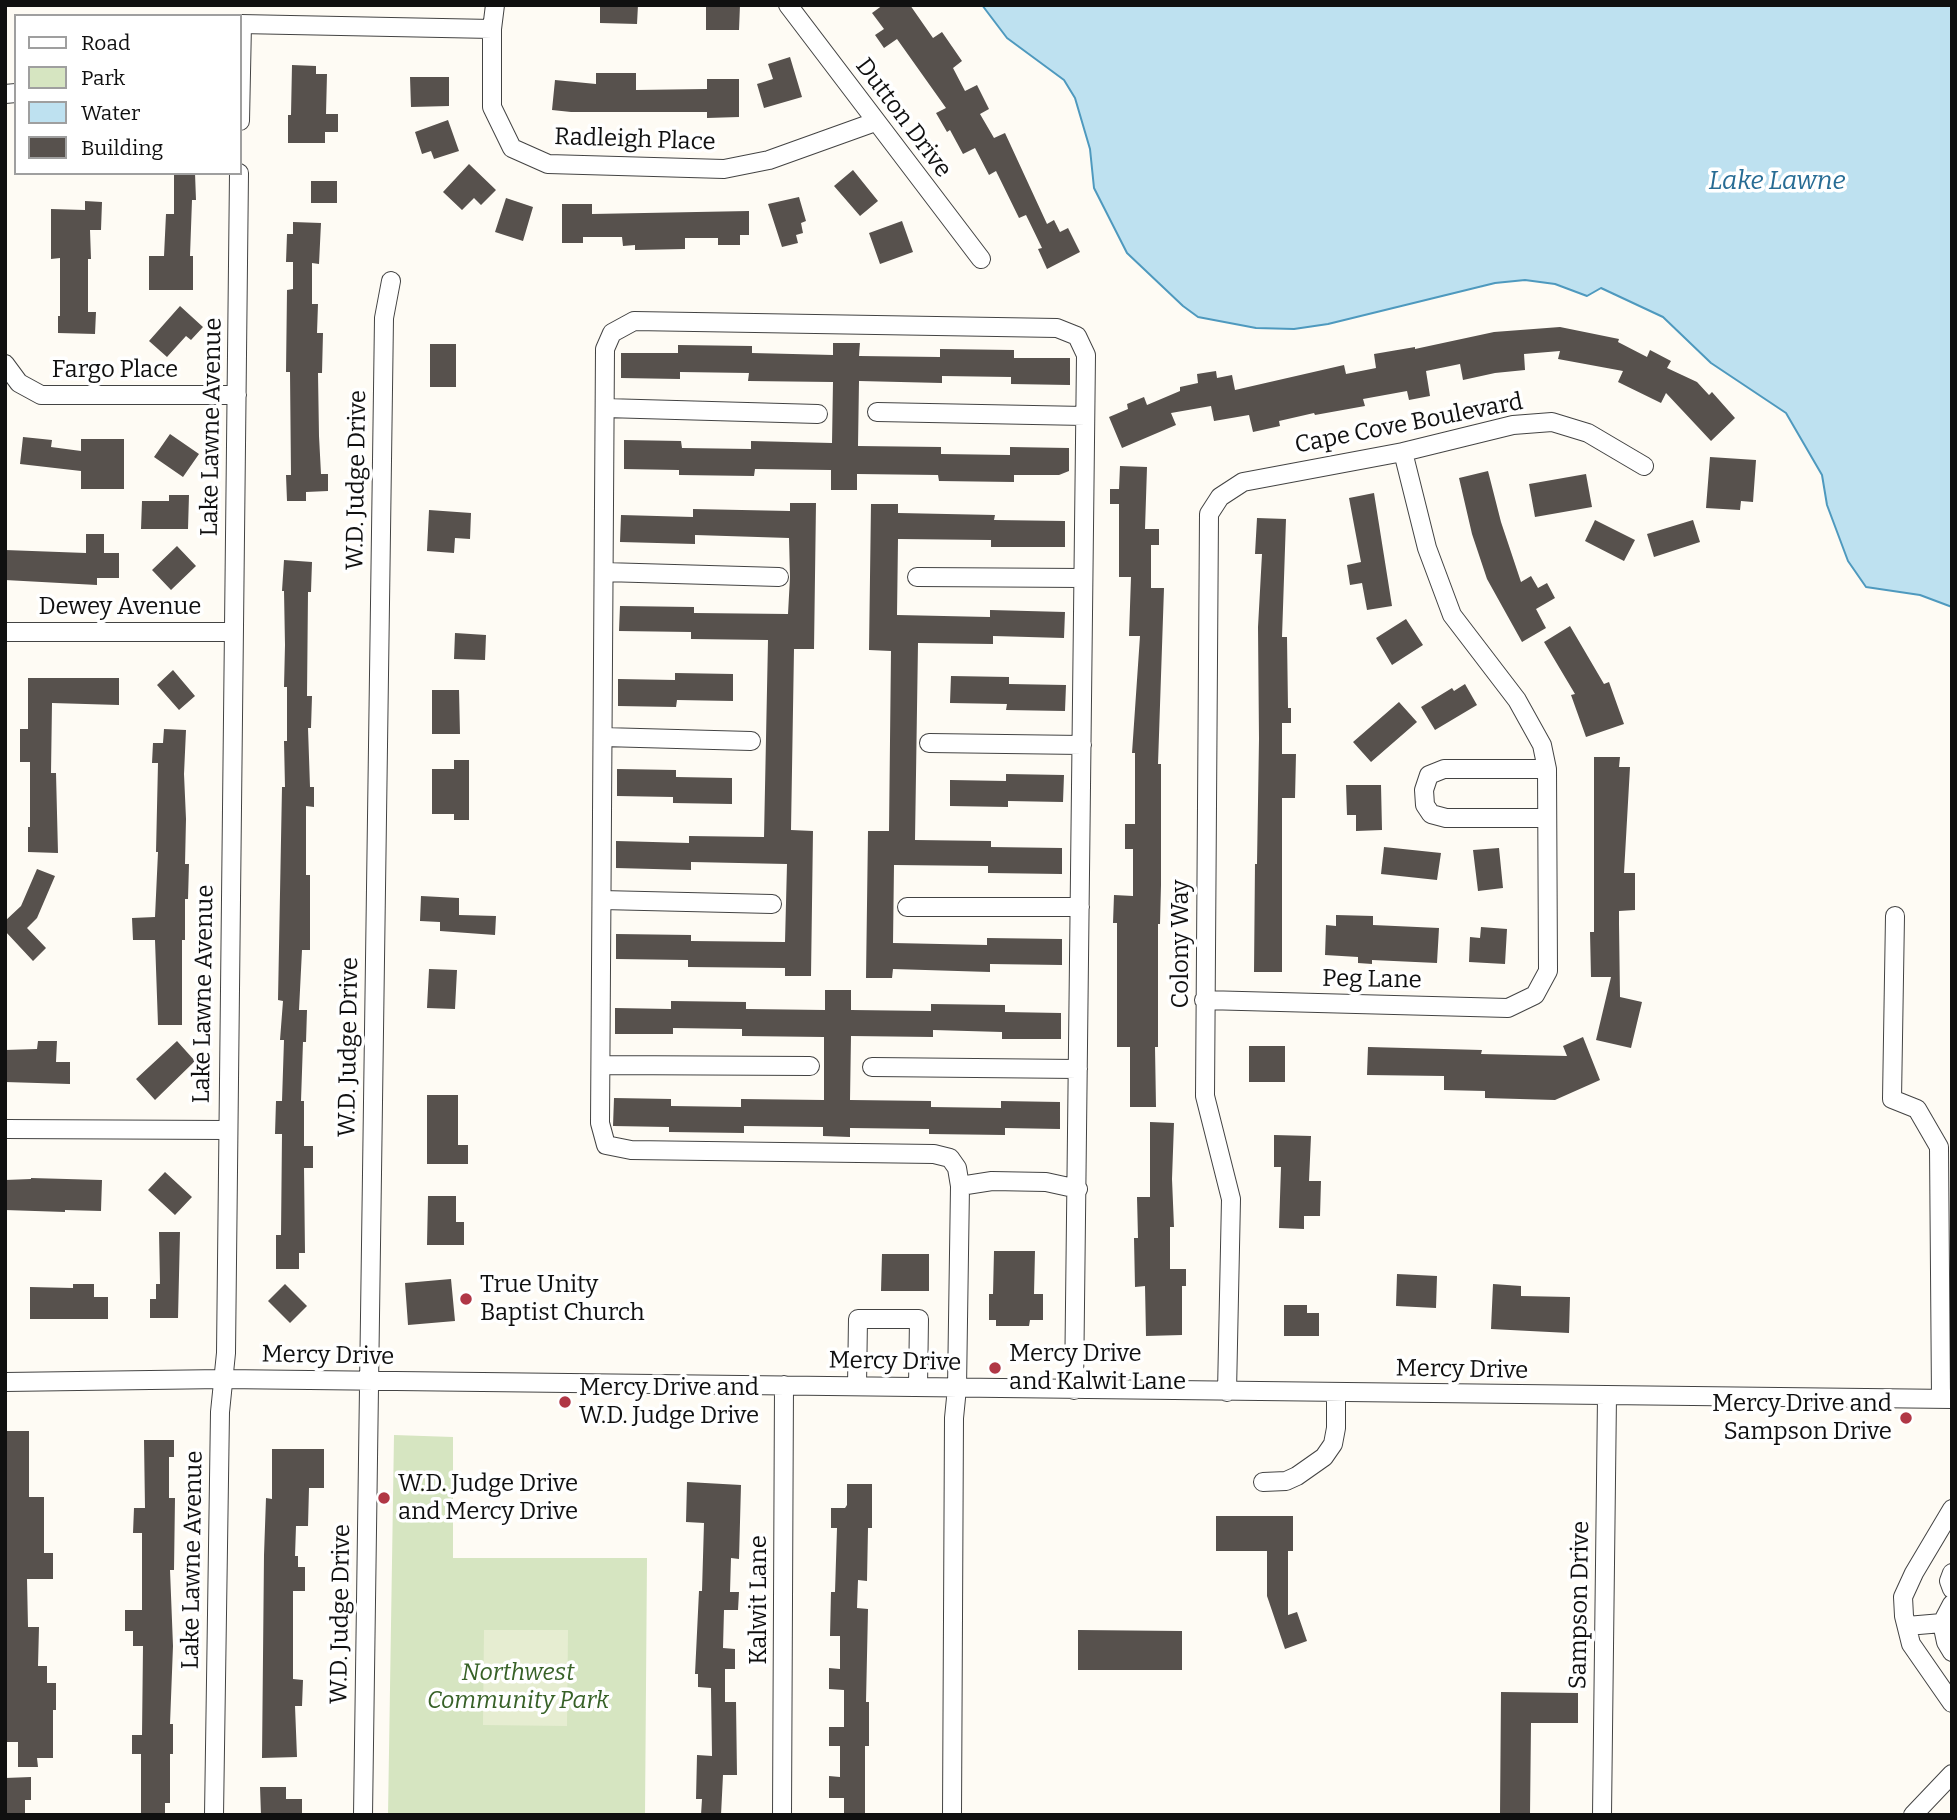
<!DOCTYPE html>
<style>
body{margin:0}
#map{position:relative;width:1957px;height:1820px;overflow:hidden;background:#fefbf4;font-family:Bitter,serif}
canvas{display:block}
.frame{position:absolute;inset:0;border:7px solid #101010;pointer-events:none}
.legend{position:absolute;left:14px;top:14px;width:228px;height:161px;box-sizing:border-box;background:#fff;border:2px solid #9f9f9f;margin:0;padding:9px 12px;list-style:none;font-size:21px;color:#101010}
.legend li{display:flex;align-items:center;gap:14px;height:35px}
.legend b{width:35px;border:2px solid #9f9f9f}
</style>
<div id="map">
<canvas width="1957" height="1820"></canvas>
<div class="frame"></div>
<ul class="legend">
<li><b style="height:9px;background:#fff"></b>Road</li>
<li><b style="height:19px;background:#d6e5c1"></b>Park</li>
<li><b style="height:19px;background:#bee1f0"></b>Water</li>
<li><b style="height:19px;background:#57514d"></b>Building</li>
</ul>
</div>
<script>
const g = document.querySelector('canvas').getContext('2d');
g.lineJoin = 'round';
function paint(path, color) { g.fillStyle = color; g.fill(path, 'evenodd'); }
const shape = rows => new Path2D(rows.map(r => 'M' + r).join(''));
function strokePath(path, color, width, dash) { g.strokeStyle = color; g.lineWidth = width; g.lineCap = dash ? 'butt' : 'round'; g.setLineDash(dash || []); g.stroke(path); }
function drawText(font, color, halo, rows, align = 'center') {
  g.font = font + ' Bitter,serif'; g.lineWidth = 7; g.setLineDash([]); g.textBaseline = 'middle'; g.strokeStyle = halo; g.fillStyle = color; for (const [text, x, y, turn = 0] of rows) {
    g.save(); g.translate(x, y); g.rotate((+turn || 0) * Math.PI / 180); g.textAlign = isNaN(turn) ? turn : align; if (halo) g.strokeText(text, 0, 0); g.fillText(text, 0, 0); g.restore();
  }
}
paint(shape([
 [394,1435,453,1437,453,1558,647,1558,645,1815,388,1815]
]), '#d6e5c1');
paint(shape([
 [484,1630,568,1630,567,1726,483,1725]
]), '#e6edd1');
const water = shape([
 [982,5,1952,5,1952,607,1920,595,1866,587,1848,561,1827,505,1822,475,1786,413,1711,363,1663,317,1601,288,1587,296,1555,284,1525,280,1495,283,1328,324,1294,329,1256,328,1198,317,1183,306,1127,253,1094,188,1090,149,1075,98,1064,80,1007,38,982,5]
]);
paint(water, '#bee1f0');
strokePath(water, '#4e99be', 2);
paint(shape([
 [600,5,638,5,637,24,600,23],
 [706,5,740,5,739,30,706,30],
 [883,5,910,5,933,38,942,32,962,61,953,68,965,91,977,85,989,109,980,114,994,138,1005,133,1047,224,1054,220,1060,232,1068,228,1080,252,1047,269,1038,249,1042,248,1026,215,1019,218,996,171,989,175,975,148,963,154,950,130,947,132,936,113,946,108,897,39,884,48,875,35,884,29,872,13],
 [790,57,802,97,764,108,757,84,773,79,768,64],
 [292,65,316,66,316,74,327,74,326,114,338,114,338,132,325,132,325,143,288,143,288,115,291,115],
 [596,73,636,73,636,90,707,89,707,79,739,79,739,117,707,118,707,112,571,112,552,110,555,80,596,84],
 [410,77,449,77,449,106,411,107],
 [448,120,459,151,434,159,431,151,422,154,415,132],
 [469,164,496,190,481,205,474,198,462,210,443,192],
 [853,170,878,201,860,216,834,186],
 [174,173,195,173,196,200,192,200,190,256,193,256,193,290,149,290,149,256,164,256,166,214,174,214],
 [311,181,337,181,337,203,311,203],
 [799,197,806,221,801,223,803,233,796,235,798,243,782,247,768,204],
 [506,198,533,207,523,241,495,232],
 [85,201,102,202,101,230,90,230,91,259,88,259,88,312,96,312,95,334,58,333,58,316,60,316,60,258,51,259,51,209,85,210],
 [562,204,592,204,592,214,749,211,749,235,740,235,740,245,718,245,718,238,685,238,685,249,635,250,635,245,623,246,622,237,583,237,583,243,562,243],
 [902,221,913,252,880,264,869,233],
 [293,222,321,223,319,264,312,263,312,304,318,304,317,333,323,333,322,373,318,373,319,436,321,474,328,474,328,491,306,492,306,501,287,501,286,475,291,475,290,372,286,372,287,290,293,289,293,262,286,262,287,234,293,234],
 [180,306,203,327,191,340,186,336,167,357,149,341],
 [1560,327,1619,339,1618,342,1647,357,1650,350,1671,361,1667,368,1697,382,1709,395,1712,392,1735,418,1711,441,1666,393,1661,403,1618,382,1623,371,1558,359,1560,351,1524,354,1525,370,1495,373,1463,380,1460,364,1426,371,1430,396,1409,400,1407,391,1363,399,1365,406,1315,415,1314,413,1279,421,1280,426,1253,432,1249,415,1214,421,1211,406,1171,413,1176,425,1122,448,1109,417,1128,409,1127,404,1144,397,1147,405,1180,391,1180,387,1198,383,1197,374,1216,371,1217,378,1232,375,1235,390,1344,365,1346,374,1376,368,1374,354,1415,347,1415,349,1494,332],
 [833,343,860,343,859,356,940,357,940,349,1014,350,1014,358,1070,358,1070,385,1011,384,1011,377,942,376,942,383,859,381,858,446,941,447,941,454,1010,455,1010,447,1069,448,1069,471,1059,475,1014,475,1014,482,939,481,938,475,857,474,857,490,831,490,831,470,755,469,754,476,679,475,679,470,624,469,624,440,681,441,682,448,751,449,751,441,832,443,833,382,748,381,749,373,680,372,680,379,621,378,621,353,678,353,678,345,752,346,752,353,833,355],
 [430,344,456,344,456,387,430,387],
 [170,434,199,454,183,477,154,457],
 [23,437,52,440,51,447,81,451,81,439,124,439,124,489,81,489,81,471,20,464],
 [1710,457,1756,460,1753,502,1741,501,1740,510,1706,508],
 [1120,466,1147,467,1145,529,1159,529,1159,545,1151,545,1151,588,1164,588,1158,764,1161,764,1161,885,1160,924,1158,924,1158,1047,1155,1047,1156,1107,1130,1107,1130,1047,1117,1047,1117,923,1113,923,1114,895,1133,896,1133,849,1125,849,1125,824,1135,824,1135,753,1132,753,1140,636,1129,636,1131,577,1119,577,1119,504,1110,504,1110,489,1119,489],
 [1488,471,1501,522,1521,582,1531,576,1538,588,1547,583,1555,598,1536,609,1546,628,1522,642,1487,579,1472,534,1459,478],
 [1586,474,1592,507,1535,517,1529,484],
 [1374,493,1392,606,1367,610,1362,583,1350,585,1347,565,1361,562,1349,498],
 [169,495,189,495,188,529,141,529,142,501,169,501],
 [790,503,816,503,814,649,794,649,791,830,813,831,811,976,785,976,785,968,688,967,688,960,616,959,616,934,691,935,691,941,785,942,787,864,691,862,691,870,616,868,616,841,689,843,689,836,764,837,768,640,691,639,691,632,619,631,620,606,694,607,694,613,788,614,790,577,789,538,695,535,695,544,620,542,621,515,693,517,693,509,790,511],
 [871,504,898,504,898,513,995,515,994,520,1065,521,1065,547,991,547,991,540,898,539,897,615,990,617,990,610,1065,612,1064,638,993,636,993,644,918,643,915,840,991,841,991,847,1062,848,1062,874,988,873,988,866,894,865,893,943,987,945,987,938,1062,939,1062,965,990,964,990,972,893,969,892,978,866,978,868,831,889,831,891,651,869,650],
 [429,510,471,513,470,539,455,538,454,553,427,551],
 [1257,518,1286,519,1282,637,1287,637,1288,708,1291,708,1291,723,1282,723,1282,754,1296,754,1295,798,1282,798,1282,972,1254,972,1255,864,1257,864,1259,739,1258,627,1262,554,1255,554],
 [1595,520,1635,540,1624,561,1585,541],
 [1693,520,1700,542,1654,557,1647,534],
 [86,534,104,534,104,553,119,553,119,578,97,578,97,585,5,580,5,550,86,553],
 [177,546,196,566,171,590,152,570],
 [284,560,312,562,311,592,308,592,307,696,312,696,311,728,308,728,310,787,314,787,314,807,306,806,306,875,310,875,310,950,302,950,299,1010,307,1010,306,1042,303,1042,301,1101,304,1101,304,1146,313,1146,313,1168,304,1168,305,1253,299,1253,299,1269,276,1269,276,1235,281,1235,282,1134,275,1134,276,1101,282,1101,284,1040,280,1040,283,1001,278,1000,282,787,285,787,284,741,287,741,287,687,284,687,285,645,284,591,282,591],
 [1406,619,1423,645,1392,665,1376,638],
 [1570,626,1604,684,1609,682,1624,724,1586,737,1571,695,1575,694,1544,642],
 [455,633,486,635,485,660,454,659],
 [173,670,195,696,179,710,157,685],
 [675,673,733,674,733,701,677,700,676,707,618,706,618,679,675,680],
 [951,676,1009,677,1009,684,1066,685,1065,711,1006,710,1007,704,950,703],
 [28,678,119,678,119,705,52,703,51,773,56,773,58,853,28,852,28,827,30,827,30,762,20,762,20,729,28,729],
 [1465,684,1477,705,1435,730,1421,707,1452,688,1454,691],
 [432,690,459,690,460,734,432,734],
 [1399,702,1417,722,1371,762,1353,742],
 [164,729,186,730,184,774,186,819,185,864,189,864,188,899,185,899,185,940,182,940,182,1025,158,1025,155,940,133,940,132,918,155,917,158,852,156,852,158,763,152,763,153,743,163,743],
 [1594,757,1620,757,1619,767,1630,767,1624,873,1635,873,1635,910,1619,911,1619,924,1620,997,1642,1002,1631,1048,1596,1040,1611,977,1591,977,1590,932,1594,932],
 [454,760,469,760,469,820,454,820,454,814,432,814,432,769,454,769],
 [617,769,676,770,676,777,732,778,732,804,673,803,673,797,617,796],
 [1006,774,1064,775,1063,802,1008,801,1008,807,950,806,950,780,1006,781],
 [1346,785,1381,785,1382,830,1356,831,1356,815,1347,815],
 [1384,847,1441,853,1437,880,1381,874],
 [1499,848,1503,888,1478,891,1473,850],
 [37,869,55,876,37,918,27,928,46,948,33,961,5,931,5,921,21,906],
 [421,896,459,898,459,915,496,916,495,935,440,931,440,922,420,921],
 [1336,915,1373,916,1373,925,1439,928,1437,963,1372,960,1372,964,1358,963,1358,957,1325,955,1326,925,1336,926],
 [1481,927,1507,929,1505,964,1469,962,1470,937,1480,938],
 [429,969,457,970,455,1009,427,1008],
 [825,990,851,990,851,1010,931,1011,931,1004,1005,1005,1005,1012,1061,1013,1061,1039,1002,1039,1002,1032,933,1030,933,1037,851,1036,850,1100,931,1101,931,1107,1001,1108,1001,1101,1060,1102,1060,1129,1005,1128,1005,1135,929,1134,929,1129,850,1128,850,1137,823,1136,823,1127,744,1126,744,1133,669,1132,669,1127,613,1126,614,1098,671,1099,671,1106,741,1107,741,1099,824,1100,824,1037,742,1036,742,1029,673,1028,673,1034,615,1034,615,1008,671,1009,671,1001,746,1002,746,1009,825,1010],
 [1583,1037,1600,1080,1555,1100,1485,1098,1485,1091,1444,1090,1444,1076,1367,1075,1368,1047,1482,1050,1481,1054,1567,1056,1563,1046],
 [38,1041,57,1041,56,1062,70,1062,70,1084,5,1082,5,1050,37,1049],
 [177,1041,195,1061,155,1100,136,1079],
 [1249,1046,1285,1046,1285,1082,1249,1082],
 [427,1095,458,1095,458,1145,468,1145,468,1164,427,1164],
 [1150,1122,1174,1123,1172,1179,1174,1227,1170,1227,1170,1269,1186,1269,1186,1286,1182,1286,1182,1335,1146,1336,1145,1286,1135,1287,1134,1238,1138,1238,1137,1197,1150,1197],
 [1274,1135,1311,1136,1309,1181,1321,1181,1320,1216,1304,1216,1304,1229,1279,1228,1281,1167,1274,1167],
 [165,1172,192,1197,175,1215,148,1190],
 [31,1178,102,1180,101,1211,65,1210,65,1212,5,1210,5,1180,31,1179],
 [428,1196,456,1196,456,1222,464,1222,464,1245,427,1245],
 [159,1232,180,1232,178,1318,150,1318,150,1299,156,1299,156,1284,160,1284],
 [994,1251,1035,1251,1034,1294,1043,1294,1043,1320,1030,1320,1029,1326,996,1326,996,1320,989,1320,989,1294,993,1294],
 [882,1254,929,1254,929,1291,881,1291],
 [1397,1274,1437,1276,1436,1308,1396,1306],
 [451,1279,455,1321,408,1325,405,1283],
 [73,1284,94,1284,94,1297,108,1297,108,1319,30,1319,30,1287,73,1288],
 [285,1284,307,1306,290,1323,268,1301],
 [1493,1284,1521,1286,1521,1296,1570,1297,1569,1333,1491,1329],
 [1284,1305,1307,1305,1307,1313,1319,1313,1319,1336,1284,1336],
 [5,1431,29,1431,29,1497,44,1497,44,1553,53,1553,53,1579,27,1579,28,1627,39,1627,38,1666,47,1666,47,1683,56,1683,56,1710,53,1710,53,1758,37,1758,38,1767,18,1767,18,1742,5,1742],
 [144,1440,174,1440,174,1457,169,1457,169,1498,175,1498,174,1570,170,1570,173,1646,170,1724,173,1724,173,1754,170,1754,170,1803,165,1803,165,1815,141,1815,141,1754,132,1754,132,1735,142,1735,143,1646,133,1646,133,1631,125,1631,125,1610,142,1610,142,1533,133,1533,134,1508,145,1508],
 [272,1449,324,1449,324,1488,309,1488,308,1526,296,1526,295,1556,298,1556,298,1567,305,1567,305,1591,293,1591,293,1679,303,1680,302,1706,295,1706,297,1757,262,1758,264,1555,266,1498,272,1499],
 [687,1482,741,1485,739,1559,731,1558,730,1592,739,1592,738,1610,724,1610,723,1648,735,1649,735,1669,725,1669,725,1702,736,1702,737,1775,723,1775,721,1815,701,1815,702,1799,696,1799,697,1755,712,1756,711,1688,698,1687,698,1674,695,1674,699,1591,702,1591,704,1523,686,1522],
 [847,1484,872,1484,872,1528,868,1528,867,1581,858,1580,857,1608,868,1609,866,1702,869,1702,869,1746,865,1746,865,1815,844,1815,844,1798,829,1798,829,1776,840,1777,840,1746,829,1746,829,1727,844,1727,844,1690,829,1689,829,1668,840,1669,840,1636,830,1636,831,1592,835,1592,837,1528,831,1528,831,1508,845,1508,847,1505],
 [1216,1516,1293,1516,1293,1551,1288,1551,1288,1615,1297,1612,1307,1641,1285,1649,1267,1596,1267,1551,1216,1551],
 [1078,1630,1182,1631,1182,1670,1078,1670],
 [1501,1692,1578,1693,1578,1723,1531,1723,1530,1815,1500,1815],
 [31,1777,31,1800,25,1800,25,1815,5,1815,5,1778],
 [260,1787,286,1787,286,1799,302,1799,302,1815,261,1815]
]), '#57514d');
const minor = shape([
 [495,5,492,29,492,107,512,148,548,164,724,169,769,160,875,122],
 [788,5,981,259],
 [240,24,492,29],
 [5,94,16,93],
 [240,121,242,24],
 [5,364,19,383,41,395,237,395],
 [605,408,818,414],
 [877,412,1085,416],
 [604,572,779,577],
 [917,577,1083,578],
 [5,632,234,632],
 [603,737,751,741],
 [929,743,1082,745],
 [1547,769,1444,769,1429,775,1424,790,1425,805,1431,814,1446,818,1547,818],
 [602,900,772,904],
 [907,907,1080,907],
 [1895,916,1892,1099,1917,1109,1939,1147,1941,1399],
 [1204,1000,1508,1008,1535,995,1548,971,1547,769,1542,745,1517,700,1452,615,1427,548,1403,452],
 [601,1065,810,1066],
 [872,1067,1078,1069],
 [5,1129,227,1130],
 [960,1186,992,1181,1046,1182,1078,1189],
 [5,1382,223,1379,1952,1399],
 [857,1386,858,1319,919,1319,918,1387],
 [1227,1392,1231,1199,1205,1096,1209,514,1220,497,1243,482,1403,452,1513,425,1552,422,1588,433,1644,466],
 [1263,1482,1286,1481,1297,1476,1324,1457,1333,1444,1336,1428,1336,1393],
 [1952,1509,1914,1573,1903,1597,1904,1616,1911,1644,1952,1703],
 [1952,1573,1949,1581,1952,1589],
 [1952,1604,1942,1623,1946,1642,1952,1652],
 [1907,1626,1942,1623],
 [214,1815,220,1412,226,1353,239,173],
 [363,1815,384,318,391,281],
 [782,1815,784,1385],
 [952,1815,954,1418,957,1388,960,1186,957,1168,950,1158,934,1154,631,1150,606,1145,600,1123,605,349,612,333,634,321,1057,328,1077,336,1086,355,1074,1390],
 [1602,1815,1607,1396],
 [1913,1815,1952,1774]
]);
strokePath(minor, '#434343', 20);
strokePath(minor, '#fff', 18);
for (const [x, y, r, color] of [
 [466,1299,7,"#b03746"],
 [995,1368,7,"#b03746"],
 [565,1402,7,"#b03746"],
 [1906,1418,7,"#b03746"],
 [384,1498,7,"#b03746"]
]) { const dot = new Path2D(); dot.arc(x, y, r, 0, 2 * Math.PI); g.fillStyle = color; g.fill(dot); strokePath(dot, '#fff', 2.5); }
drawText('24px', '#101010', '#fff', [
 ["Dutton Drive",903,118,53],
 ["Radleigh Place",635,140,2],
 ["Fargo Place",115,370],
 ["Cape Cove Boulevard",1409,424,-11],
 ["Lake Lawne Avenue",212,427,-89],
 ["W.D. Judge Drive",357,480,-89],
 ["Dewey Avenue",120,607],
 ["Colony Way",1181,944,-90],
 ["Peg Lane",1372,980,1],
 ["Lake Lawne Avenue",204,994,-89],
 ["W.D. Judge Drive",349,1047,-89],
 ["Mercy Drive",328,1356,1],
 ["Mercy Drive",895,1362,1],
 ["Mercy Drive",1462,1370,1],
 ["Lake Lawne Avenue",193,1560,-89],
 ["Kalwit Lane",759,1600,-90],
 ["Sampson Drive",1580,1605,-89],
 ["W.D. Judge Drive",341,1614,-89]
]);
drawText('24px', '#101010', '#fff', [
 ["True Unity",480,1285],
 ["Baptist Church",480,1313],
 ["Mercy Drive",1009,1354],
 ["and Kalwit Lane",1009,1382],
 ["Mercy Drive and",579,1388],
 ["W.D. Judge Drive",579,1416],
 ["Mercy Drive and",1892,1404,"right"],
 ["Sampson Drive",1892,1432,"right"],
 ["W.D. Judge Drive",398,1484],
 ["and Mercy Drive",398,1512]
], 'left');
drawText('italic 24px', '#376127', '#fff', [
 ["Northwest",518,1673],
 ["Community Park",518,1701]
]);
drawText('italic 26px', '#276c94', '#fff', [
 ["Lake Lawne",1777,182]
]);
</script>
